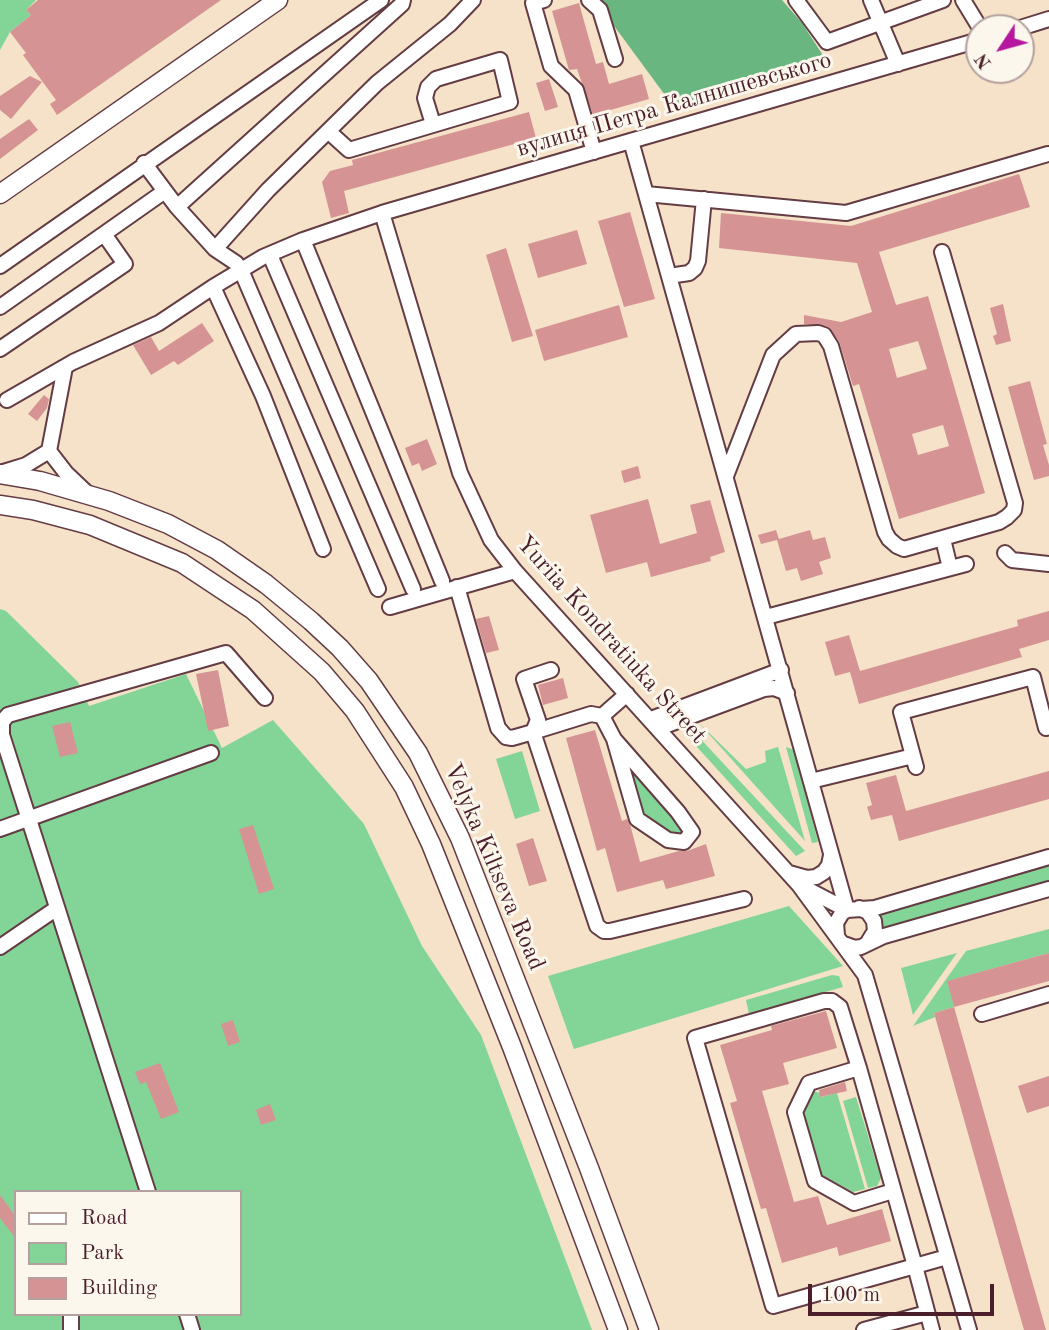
<!DOCTYPE html>
<meta charset="utf-8">
<style>
body{margin:0}
#map{position:relative;width:1049px;height:1330px;overflow:hidden;background:#f5e2c9;font-family:"Old Standard TT",serif}
canvas{display:block}
.legend{position:absolute;left:14px;top:1190px;width:228px;height:126px;box-sizing:border-box;background:#fbf7ec;border:2px solid #b4a19f;margin:0;padding:9px 12px;list-style:none;font-size:21px;color:#4a1f2b}
.legend li{display:flex;align-items:center;gap:14px;height:35px}
.legend b{width:35px;border:2px solid #b4a19f}
.north{position:absolute;left:965px;top:14px;width:70px;height:70px;box-sizing:border-box;background:#fbf7ec;border:2px solid #b4a19f;border-radius:50%;rotate:234deg;font-size:19px;font-weight:700;line-height:28px;text-align:center;color:#4a1f2b}
.north::after{content:'';display:block;margin:auto;width:24px;height:32px;background:#b5179e;clip-path:polygon(50% 0,100% 100%,50% 72%,0 100%)}
.scale{position:absolute;left:808px;top:1284px;width:186px;height:32px;box-sizing:border-box;border:4px solid #4a1f2b;border-top:0;padding-left:9px;font-size:21px;line-height:24px;white-space:nowrap;color:#4a1f2b;-webkit-text-stroke:5px #fbf7ec;paint-order:stroke}
</style>
<div id="map">
<canvas width="1049" height="1330"></canvas>
<ul class="legend">
<li><b style="height:9px;background:#fff"></b>Road</li>
<li><b style="height:19px;background:#83d597"></b>Park</li>
<li><b style="height:19px;background:#d59493"></b>Building</li>
</ul>
<div class="north">N</div>
<div class="scale">100 m</div>
</div>
<script>
const g = document.querySelector('canvas').getContext('2d');
g.lineJoin = 'round';
function paint(path, color) { g.fillStyle = color; g.fill(path, 'evenodd'); }
const shape = rows => new Path2D(rows.map(r => 'M' + r).join(''));
function strokePath(path, color, width, dash) { g.strokeStyle = color; g.lineWidth = width; g.lineCap = dash ? 'butt' : 'round'; g.setLineDash(dash || []); g.stroke(path); }
function drawText(font, color, halo, rows, align = 'center') {
  g.font = font + ' "Old Standard TT",serif'; g.lineWidth = 6; g.setLineDash([]); g.textBaseline = 'middle'; g.strokeStyle = halo; g.fillStyle = color; for (const [text, x, y, turn = 0] of rows) {
    g.save(); g.translate(x, y); g.rotate((+turn || 0) * Math.PI / 180); g.textAlign = isNaN(turn) ? turn : align; if (halo) g.strokeText(text, 0, 0); g.fillText(text, 0, 0); g.restore();
  }
}
paint(shape([
 [0,0,36,0,26,10,31,15,10,32,0,50],
 [0,609,6,611,78,682,89,706,186,674,222,748,273,720,364,824,422,946,481,1035,592,1330,0,1330],
 [16,1192,240,1192,240,1314,16,1314],
 [699,723,746,769,766,762,765,751,778,747,805,841],
 [695,733,805,851,796,856,697,747],
 [786,747,795,750,818,842,812,843],
 [522,751,540,811,515,819,496,759],
 [620,753,687,829,684,835,677,837,639,812],
 [1049,860,1049,882,884,929,879,910],
 [789,906,843,966,574,1049,548,976],
 [1049,929,1049,953,948,981,954,1007,934,1013,935,1017,913,1026,966,951],
 [957,953,913,1015,901,968],
 [832,975,839,976,843,987,749,1014,746,1000],
 [813,1091,820,1093,821,1097,837,1093,865,1189,853,1192,817,1172,801,1115],
 [856,1097,881,1178,877,1186,868,1188,843,1101]
]), '#83d597');
paint(shape([
 [595,0,782,0,802,23,826,60,673,106]
]), '#6ab680');
paint(shape([
 [38,0,221,0,57,115,50,104,56,100,23,55,26,53,10,32,31,15,26,10],
 [579,3,596,64,603,62,609,84,642,74,649,99,593,115,577,69,569,70,552,11],
 [30,76,42,82,11,119,0,110,0,96],
 [549,79,558,107,545,111,536,83],
 [529,112,536,138,344,191,349,213,331,218,322,182,330,171,353,165,352,160],
 [29,119,38,130,0,159,0,139],
 [1019,174,1030,207,879,252,896,305,928,296,985,493,899,519,859,384,853,386,839,341,827,326,804,324,804,315,841,322,872,312,857,263,719,248,721,213,851,226],
 [918,341,927,369,897,378,889,349],
 [943,425,949,446,918,455,912,434],
 [630,212,655,299,624,307,598,221],
 [577,230,587,264,538,278,528,244],
 [506,248,533,336,512,342,486,255],
 [1003,304,1011,341,996,345,993,336,997,334,990,308],
 [619,305,628,337,544,361,535,330],
 [202,323,214,341,178,365,174,361,151,375,133,345,151,337,159,351],
 [1030,381,1047,444,1043,445,1049,465,1049,476,1034,480,1008,387],
 [44,395,49,399,47,408,37,421,28,414],
 [427,439,437,464,422,471,419,463,412,466,405,448],
 [638,466,641,478,624,483,621,471],
 [648,499,660,544,697,533,690,505,710,500,725,552,710,557,711,561,651,577,647,562,606,573,590,515],
 [776,530,779,539,810,530,813,540,825,537,831,558,819,562,823,574,801,581,797,568,786,571,777,540,761,544,758,535],
 [1049,611,1049,640,1019,649,1022,657,859,704,850,672,835,676,825,642,849,635,860,671,1018,626,1017,620],
 [489,616,499,650,486,653,476,619],
 [218,670,229,726,208,731,196,674],
 [563,678,568,698,543,705,538,685],
 [70,722,78,753,60,757,52,726],
 [595,730,622,821,627,819,630,824,640,862,679,851,687,851,706,844,715,876,666,889,663,880,617,892,605,848,597,851,566,738],
 [1049,771,1049,799,899,841,892,815,871,820,867,807,872,805,866,783,896,775,906,811],
 [253,825,274,889,259,894,239,829],
 [533,838,547,881,529,886,516,844],
 [1049,953,1049,981,954,1007,947,981],
 [954,1007,1046,1330,1024,1330,1002,1254,934,1013],
 [826,1011,837,1048,783,1063,789,1084,762,1091,794,1202,818,1196,827,1225,882,1209,891,1241,839,1256,837,1247,782,1263,766,1208,761,1209,730,1103,737,1101,720,1045,772,1030,771,1026],
 [233,1020,240,1042,228,1046,221,1024],
 [160,1063,179,1112,161,1119,146,1082,140,1084,135,1072],
 [1049,1076,1049,1106,1027,1113,1018,1086],
 [845,1082,847,1091,820,1097,819,1090],
 [270,1104,276,1120,261,1125,256,1110],
 [0,1195,16,1217,16,1239,0,1218]
]), '#d59493');
const minor = shape([
 [544,0,533,3,551,66,576,90,594,152],
 [589,0,600,10,615,59],
 [796,0,827,42,943,0],
 [871,0,898,64],
 [963,0,980,28],
 [1020,28,1049,19],
 [328,131,349,150,510,102,500,60,436,79,428,87,425,98,433,124],
 [631,141,847,910],
 [144,163,177,207,215,249,236,263,241,270,378,589],
 [646,194,846,213,1048,154],
 [177,207,402,4,403,0],
 [382,213,460,473,491,540,515,571,799,885,865,975,969,1330],
 [303,240,442,581],
 [215,249,268,190,377,83,450,24,473,0],
 [270,255,413,589],
 [0,266,381,0],
 [669,276,689,273,695,268,698,261,704,199],
 [213,287,263,396,323,549],
 [0,307,165,191],
 [0,349,125,264,104,234],
 [7,400,73,362,159,323,213,287,263,257,303,240,382,213,979,40],
 [49,451,66,473,87,493],
 [0,473,26,465,49,451,65,367],
 [726,476,773,355,796,334,818,333,824,335,831,346,885,532,889,539,897,546,904,549,999,522,1007,517,1014,510,1015,503,942,252],
 [943,539,950,568],
 [1005,553,1012,560,1049,564],
 [457,587,498,728,506,737,512,738,533,732,538,720,524,679,551,670],
 [390,607,515,571],
 [766,617,966,564],
 [602,716,591,714,533,732,597,926,604,931,610,931,744,899],
 [602,716,614,739,637,819,668,840,684,842,692,832,678,812,614,739],
 [602,716,627,694],
 [651,719,781,670],
 [659,728,764,689,774,688,787,693],
 [916,767,901,712,1033,677,1046,728,1049,727],
 [811,781,913,756],
 [0,829,211,753],
 [789,873,807,878,816,877,824,872,829,865,831,855],
 [803,887,847,910],
 [859,908,868,912,874,921,875,931,867,944],
 [837,935,836,923,842,913,847,910,875,908,1049,857],
 [844,944,855,948,861,947,884,936,1049,889],
 [0,947,57,908],
 [982,1014,1049,994],
 [859,1068,809,1083,795,1112,815,1181,854,1203,893,1191],
 [148,1192,2,735,2,722,8,715,226,653,265,698],
 [187,1314,192,1330],
 [71,1330,71,1314],
 [864,1330,927,1313],
 [932,1330,915,1266,859,1068,840,1007,832,1001,824,1001,695,1038,773,1306,915,1266,947,1257]
]);
const major = shape([
 [0,194,278,0],
 [0,474,40,481,109,501,168,524,217,550,266,584,311,621,340,648,369,681,418,753,460,838,589,1168,649,1330],
 [0,505,33,510,90,525,182,563,253,610,322,672,355,711,404,787,431,844,512,1047,618,1330]
]);
strokePath(minor, '#643c43', 18);
strokePath(major, '#643c43', 21);
strokePath(minor, '#fff', 14);
strokePath(major, '#fff', 18);
drawText('24px', '#4a1f2b', '#fbf7ec', [
 ["вулиця Петра Калнишевського",674,105,-16],
 ["Yuriia Kondratiuka Street",611,640,48],
 ["Velyka Kiltseva Road",494,867,67]
]);
</script>
